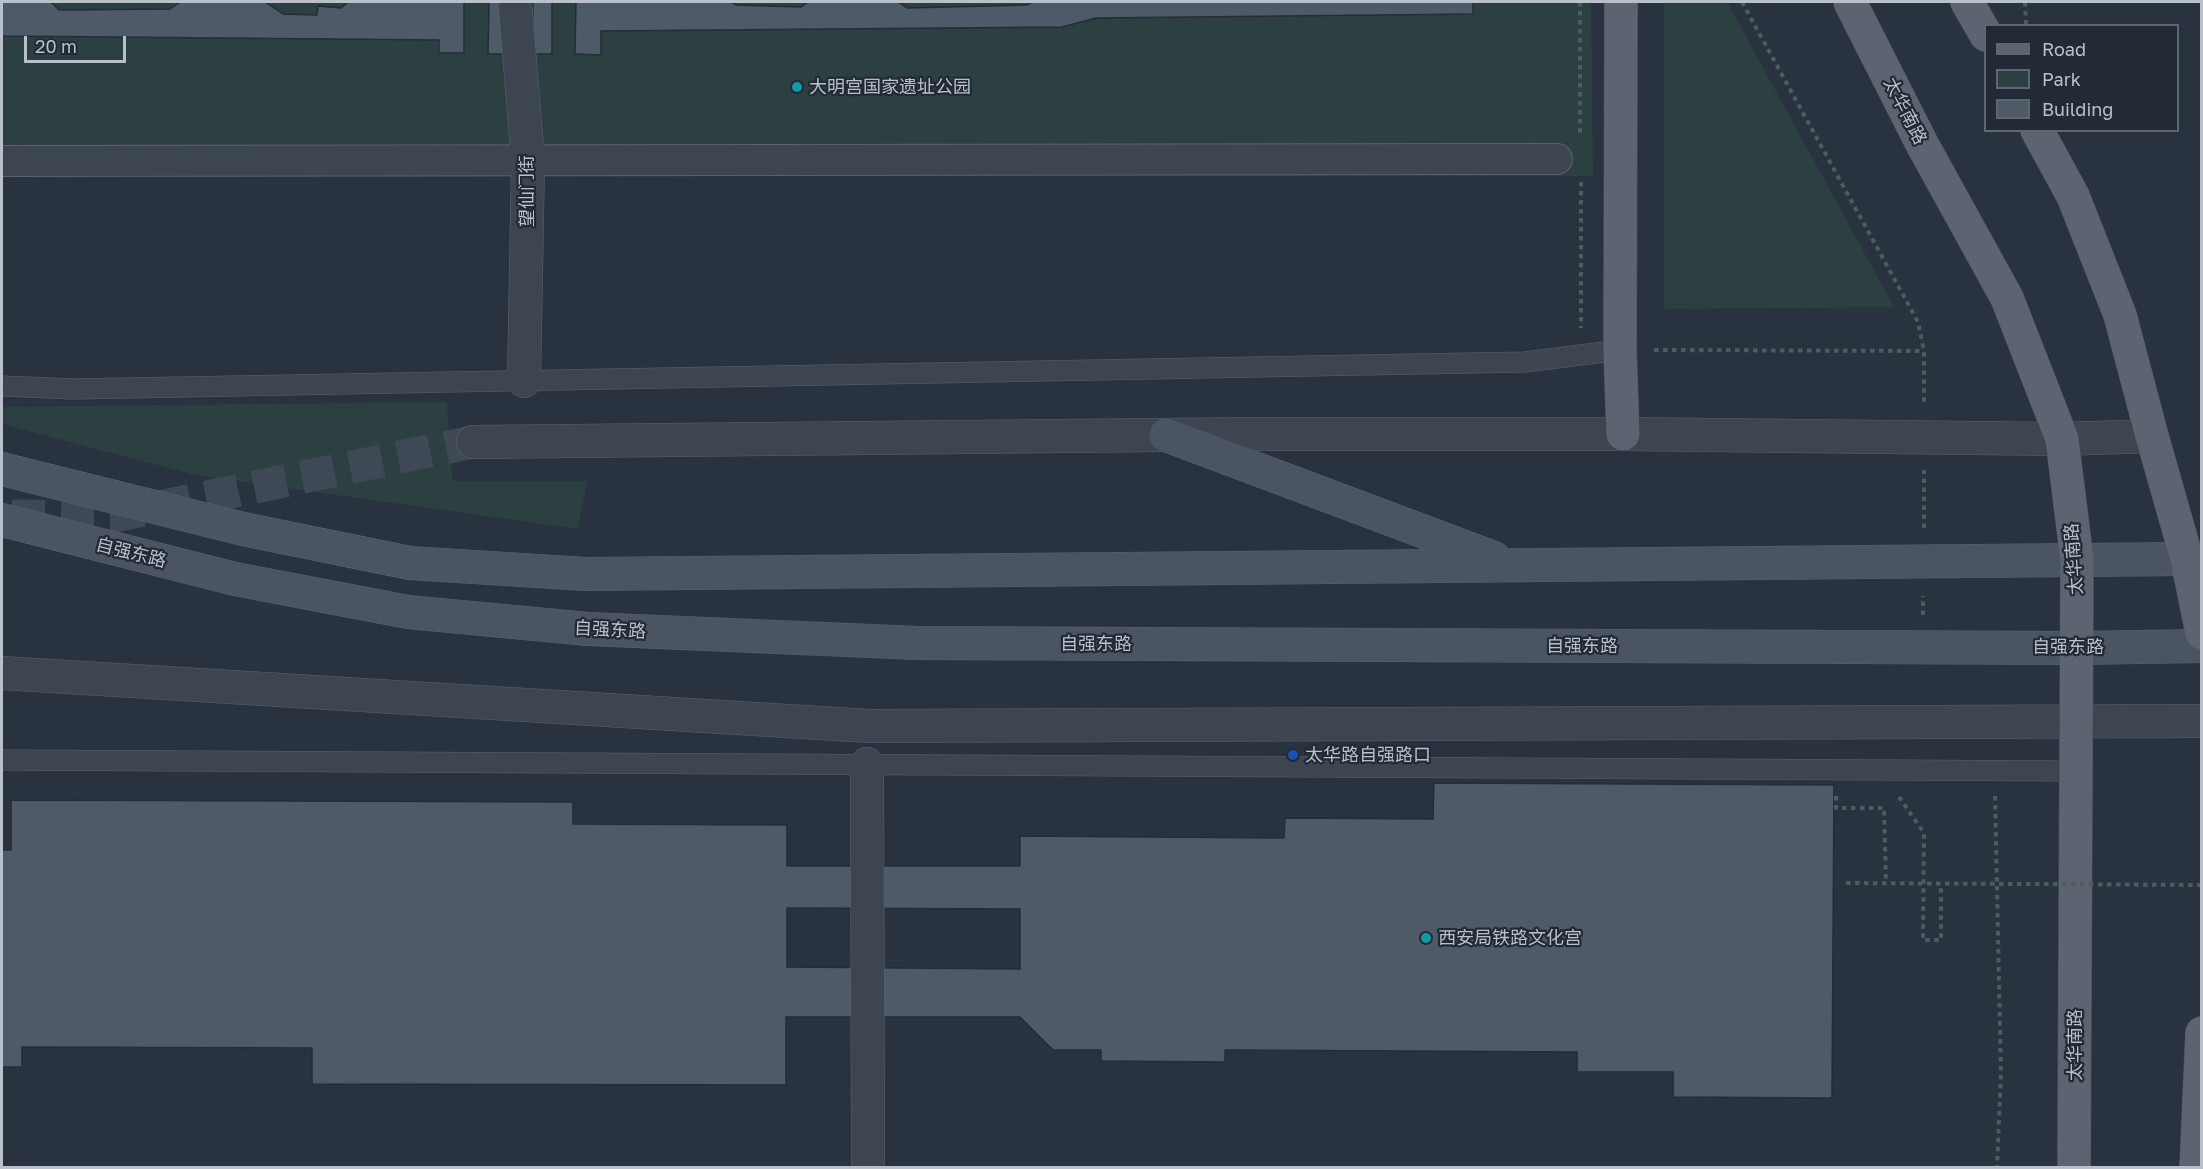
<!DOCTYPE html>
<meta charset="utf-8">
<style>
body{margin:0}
#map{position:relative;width:2203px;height:1169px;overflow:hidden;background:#293340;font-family:"Golos Text",sans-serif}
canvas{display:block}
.frame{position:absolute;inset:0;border:3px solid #bac0ca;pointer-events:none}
.legend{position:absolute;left:1984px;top:24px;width:195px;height:108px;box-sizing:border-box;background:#222a35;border:2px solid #5f6671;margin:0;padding:8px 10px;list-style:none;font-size:18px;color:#bac0ca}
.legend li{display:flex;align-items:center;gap:12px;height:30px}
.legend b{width:30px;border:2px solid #5f6671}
.scale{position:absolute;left:24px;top:36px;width:102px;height:27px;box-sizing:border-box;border:3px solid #bac0ca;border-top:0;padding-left:8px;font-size:18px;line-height:21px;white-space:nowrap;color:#bac0ca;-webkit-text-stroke:4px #222a35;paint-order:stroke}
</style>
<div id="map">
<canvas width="2203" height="1169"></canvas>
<div class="frame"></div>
<ul class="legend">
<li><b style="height:8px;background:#5b6470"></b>Road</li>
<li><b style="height:16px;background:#2c4042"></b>Park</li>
<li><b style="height:16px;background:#4f5a69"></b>Building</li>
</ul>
<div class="scale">20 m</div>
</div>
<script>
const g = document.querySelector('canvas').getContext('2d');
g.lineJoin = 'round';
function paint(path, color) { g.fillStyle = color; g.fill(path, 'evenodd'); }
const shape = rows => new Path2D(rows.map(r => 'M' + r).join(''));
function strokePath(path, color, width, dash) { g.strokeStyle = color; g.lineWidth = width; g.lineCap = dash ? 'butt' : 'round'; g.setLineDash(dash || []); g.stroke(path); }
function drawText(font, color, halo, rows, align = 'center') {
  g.font = font + ' "Golos Text","Noto Sans SC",sans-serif'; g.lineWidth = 4.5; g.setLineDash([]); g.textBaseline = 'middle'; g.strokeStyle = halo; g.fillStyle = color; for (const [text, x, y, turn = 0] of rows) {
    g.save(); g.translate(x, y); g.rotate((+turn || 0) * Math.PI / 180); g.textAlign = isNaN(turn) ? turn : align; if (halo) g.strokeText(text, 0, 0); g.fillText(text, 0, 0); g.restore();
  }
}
paint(shape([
 [2,2,1591,2,1593,176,2,173],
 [1664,2,1727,2,1894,307,1664,309],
 [447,402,452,481,587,481,578,529,195,475,2,424,2,407]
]), '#2c4042');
const building = shape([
 [2,2,51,2,59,10,170,9,180,2,265,2,283,14,317,15,318,6,341,8,348,2,464,2,464,53,439,53,439,40,2,36,2,2],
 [489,2,508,2,507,54,488,54,489,2],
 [533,2,552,2,552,54,532,54,533,2],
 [576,2,731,2,736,5,801,7,808,2,898,2,907,8,1028,5,1032,2,1473,2,1473,14,1096,18,1062,27,601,31,601,55,575,54,576,2],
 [1434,783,1834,785,1832,1098,1673,1097,1673,1072,1577,1072,1577,1052,1225,1050,1225,1062,1101,1061,1101,1050,1053,1050,1020,1017,786,1017,786,1085,312,1084,312,1048,22,1047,22,1067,2,1067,2,850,11,850,11,800,573,802,573,824,787,825,787,866,1020,866,1020,836,1284,838,1285,818,1433,819,1434,783],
 [787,908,1020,909,1020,969,787,967,787,908]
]);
paint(building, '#4f5a69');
strokePath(building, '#242c37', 1.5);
strokePath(shape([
 [12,516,110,517,473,442]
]), '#3f4855', 33, [33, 16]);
const service = shape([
 [2,386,73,389,1525,362,1620,350],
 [2,760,2076,771]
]);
const pedestrian = shape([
 [2,161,1557,159]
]);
const minor = shape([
 [515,2,528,161,524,381],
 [867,764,868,1168]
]);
const tertiary = shape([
 [473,442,1259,434,1623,434,2062,439,2152,436],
 [2,673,869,726,2202,721]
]);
const secondary = shape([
 [1166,435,1494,558],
 [2,469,243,529,410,563,586,574,2187,559],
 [2,520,235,579,408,612,588,629,918,643,2077,648,2202,646]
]);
const primary = shape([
 [1621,2,1620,350,1623,434],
 [1850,2,1922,144,2007,298,2062,439,2077,560,2074,1168],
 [1967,2,1986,35],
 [2037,130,2073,196,2120,315,2152,436,2187,559,2202,633],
 [2196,1168,2202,1033]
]);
strokePath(service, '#5b636d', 21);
strokePath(pedestrian, '#5b636d', 32);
strokePath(minor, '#5b636d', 34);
strokePath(tertiary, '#5b636d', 34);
strokePath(secondary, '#5b636d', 34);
strokePath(primary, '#474e59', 34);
strokePath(shape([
 [1580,2,1580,136],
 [1742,2,1918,322,1924,351,1924,405],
 [2025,2,2026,26],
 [1581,182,1581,328],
 [1654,350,1924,351],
 [1924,528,1924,470],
 [1923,615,1923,596],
 [1836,796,1836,808,1884,808,1886,883],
 [1995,796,2001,1074,1997,1168],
 [1899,797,1924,833,1923,940,1941,940,1941,884]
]), '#4b5d60', 4, [4.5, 4.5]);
strokePath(service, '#3d4550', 20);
strokePath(pedestrian, '#3d4550', 30);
strokePath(minor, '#3d4550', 33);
strokePath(tertiary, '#3d4550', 33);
strokePath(secondary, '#4b5463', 33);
strokePath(primary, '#5b6470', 33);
strokePath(shape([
 [1846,883,2202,885]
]), '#4b5d60', 4, [4.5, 4.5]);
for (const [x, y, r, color] of [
 [797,87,6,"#0f9aa8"],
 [1293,755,6,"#1a4fb4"],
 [1426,938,6,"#0f9aa8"]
]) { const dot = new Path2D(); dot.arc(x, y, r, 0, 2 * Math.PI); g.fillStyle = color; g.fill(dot); strokePath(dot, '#222a35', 2); }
drawText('18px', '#bac0ca', '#222a35', [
 ["大明宫国家遗址公园",809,87],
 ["太华路自强路口",1305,755],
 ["西安局铁路文化宫",1438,938]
], 'left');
drawText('18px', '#bac0ca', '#222a35', [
 ["太华南路",1905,111,63],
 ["望仙门街",527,191,-90],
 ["自强东路",131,553,14],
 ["太华南路",2074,559,-94],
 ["自强东路",610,630,3],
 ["自强东路",1096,644],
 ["自强东路",1582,646],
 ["自强东路",2068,647],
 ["太华南路",2075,1045,-90]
]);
</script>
